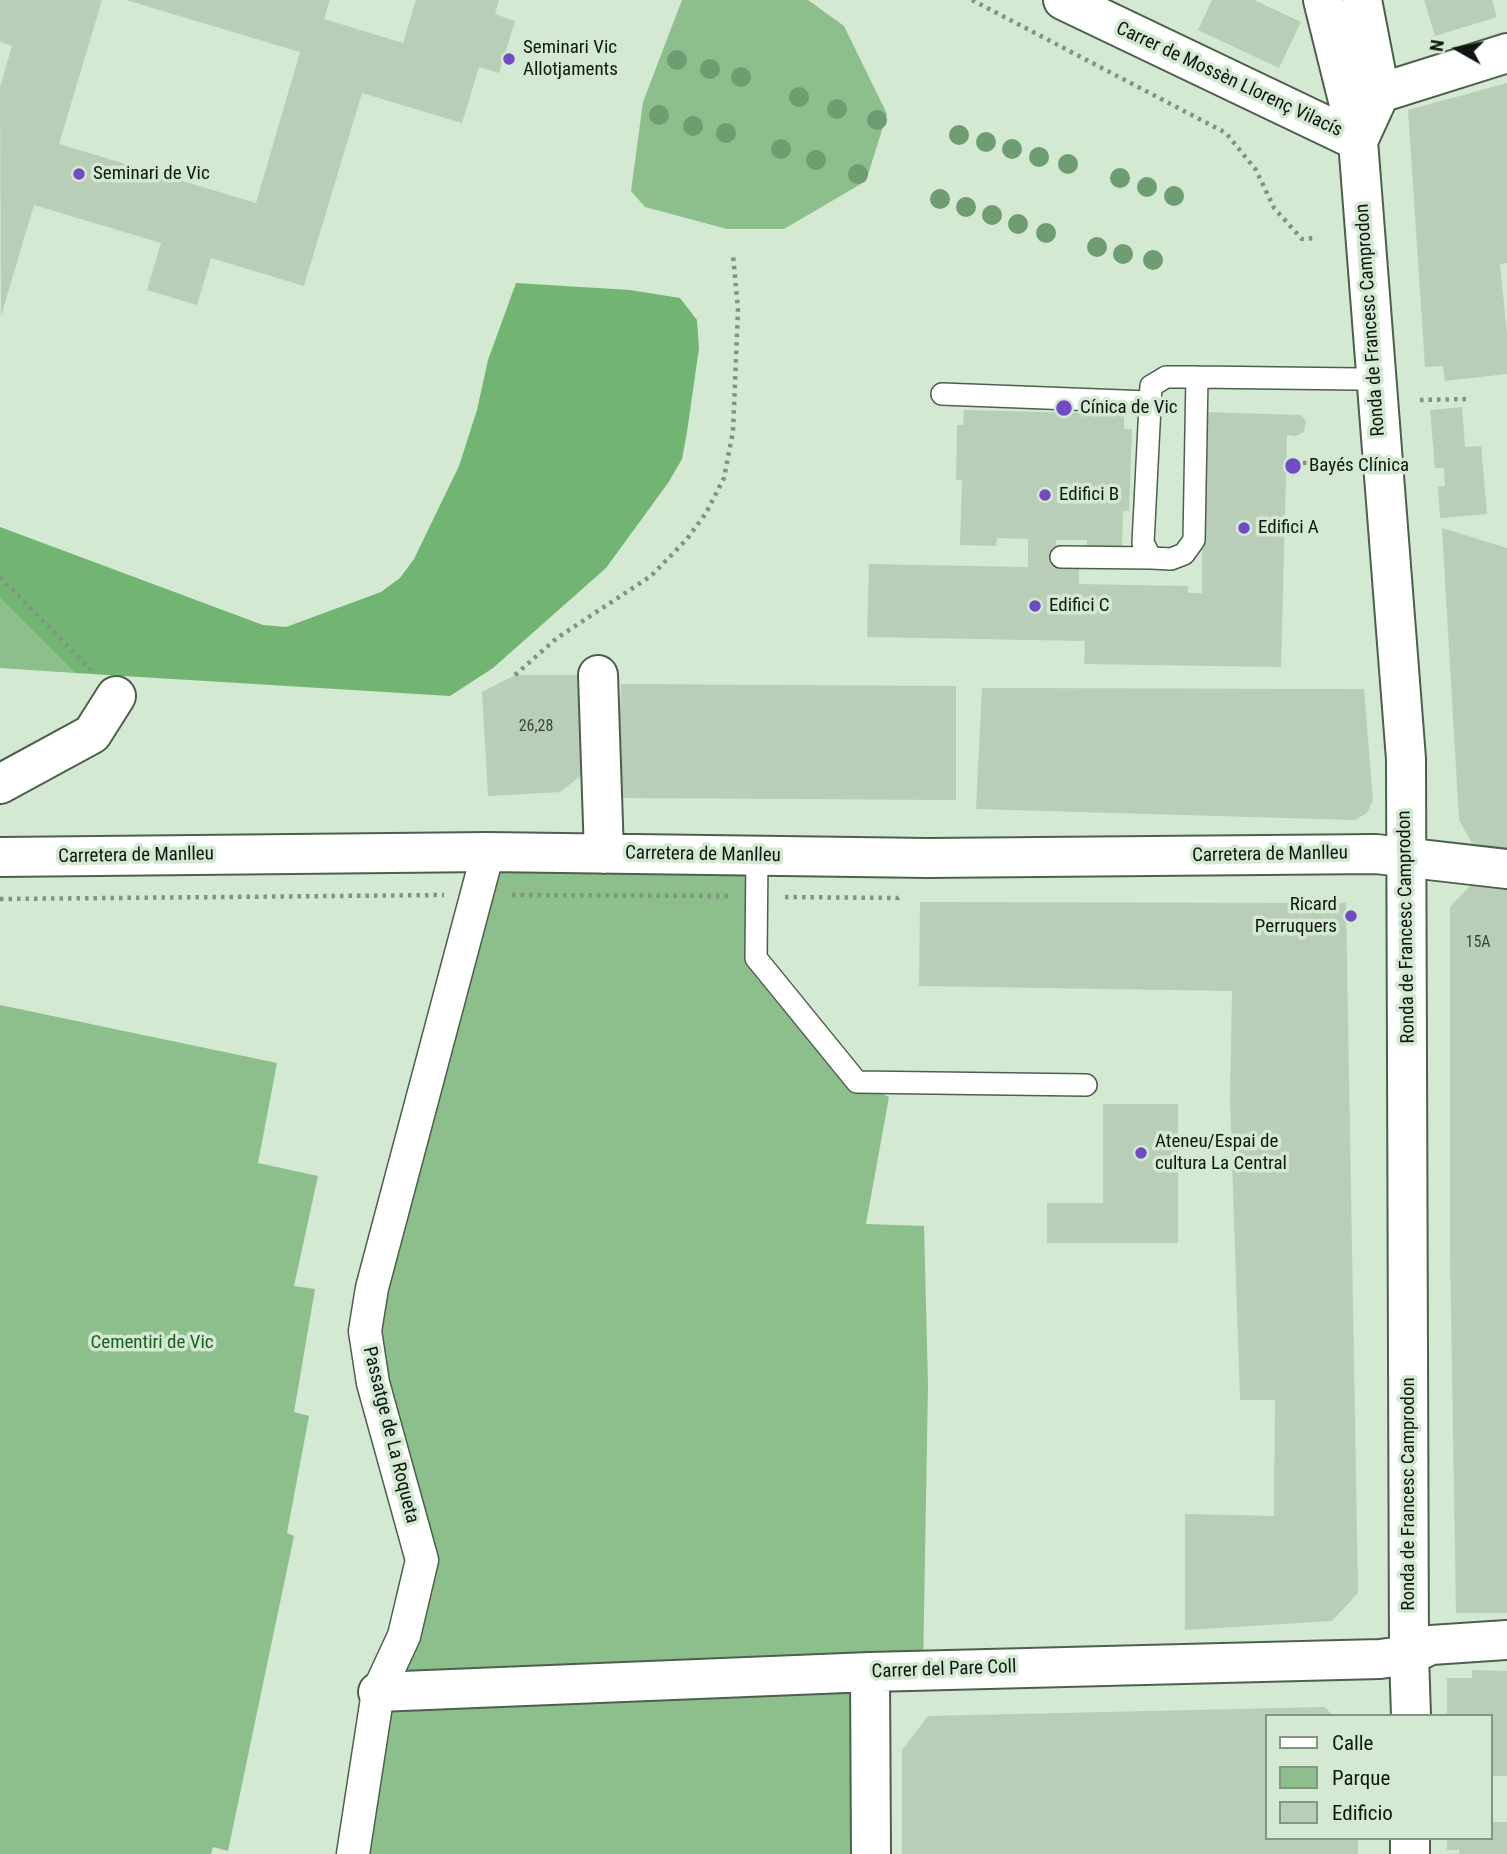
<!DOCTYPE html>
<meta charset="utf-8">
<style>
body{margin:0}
#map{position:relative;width:1507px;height:1854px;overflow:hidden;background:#d3e9d2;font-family:"Roboto Condensed",sans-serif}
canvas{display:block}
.legend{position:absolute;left:1265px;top:1714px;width:228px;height:126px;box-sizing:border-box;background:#d3e9d2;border:2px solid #859584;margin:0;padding:9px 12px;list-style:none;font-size:21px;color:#101710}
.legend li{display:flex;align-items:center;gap:14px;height:35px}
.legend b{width:35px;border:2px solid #859584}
.north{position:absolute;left:1423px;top:14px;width:70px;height:70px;-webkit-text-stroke:5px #d3e9d2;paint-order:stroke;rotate:279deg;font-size:19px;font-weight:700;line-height:28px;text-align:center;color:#101710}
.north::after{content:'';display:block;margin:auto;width:24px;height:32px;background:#101710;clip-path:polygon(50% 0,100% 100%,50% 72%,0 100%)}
</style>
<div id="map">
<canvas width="1507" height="1854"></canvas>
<ul class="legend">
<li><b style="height:9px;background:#fff"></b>Calle</li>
<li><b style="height:19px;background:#8cbf8c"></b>Parque</li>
<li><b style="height:19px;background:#b8ceb7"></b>Edificio</li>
</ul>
<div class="north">N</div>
</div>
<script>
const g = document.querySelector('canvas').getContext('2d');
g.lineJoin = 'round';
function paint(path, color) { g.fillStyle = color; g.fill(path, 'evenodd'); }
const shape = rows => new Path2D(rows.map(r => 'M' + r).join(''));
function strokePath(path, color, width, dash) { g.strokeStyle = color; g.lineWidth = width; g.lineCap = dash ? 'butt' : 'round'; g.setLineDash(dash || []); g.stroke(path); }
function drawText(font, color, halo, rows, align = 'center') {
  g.font = font + ' "Roboto Condensed",sans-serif'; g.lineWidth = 7; g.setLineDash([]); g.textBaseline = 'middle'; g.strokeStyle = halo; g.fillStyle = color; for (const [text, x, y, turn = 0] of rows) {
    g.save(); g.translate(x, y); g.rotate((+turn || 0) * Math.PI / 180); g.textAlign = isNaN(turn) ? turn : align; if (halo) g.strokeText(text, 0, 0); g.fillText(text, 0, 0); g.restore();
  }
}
paint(shape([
 [682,0,808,0,844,26,887,114,866,181,784,229,727,229,645,207,631,191,643,102],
 [0,598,75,673,0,668],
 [488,852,757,856,756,958,857,1082,889,1097,866,1224,924,1226,928,1385,923,1670,871,1672,871,1854,353,1854,422,1560,365,1331],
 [0,1005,277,1063,258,1163,318,1176,294,1286,315,1289,294,1412,309,1416,287,1533,294,1536,228,1851,213,1847,211,1854,0,1854]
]), '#8cbf8c');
paint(shape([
 [516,283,630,290,680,298,697,320,699,348,687,432,682,459,668,483,606,568,493,668,450,696,75,673,0,598,0,527,263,625,286,627,381,592,400,578,414,559,459,466,477,410,488,360]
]), '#72b573');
paint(shape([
 [0,0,102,0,59,144,256,203,300,52,126,0,330,0,324,19,403,43,416,0,499,0,495,14,515,21,499,73,479,67,462,123,362,93,304,286,211,258,197,305,147,290,161,243,34,205,1,316,0,87,12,46,0,42],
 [1212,0,1254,0,1301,22,1279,68,1198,30],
 [1424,0,1492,0,1497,17,1435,36],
 [1507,83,1507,263,1500,264,1507,335,1507,374,1445,381,1443,366,1425,367,1408,110],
 [1462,407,1465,447,1481,446,1487,514,1440,518,1438,487,1445,486,1444,468,1435,468,1430,410],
 [964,410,1124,414,1124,429,1132,429,1129,511,1123,511,1122,549,1087,547,1087,540,1056,540,1055,567,1079,568,1079,584,1188,586,1188,593,1202,593,1204,412,1301,415,1306,421,1304,432,1296,436,1287,435,1281,667,1084,664,1085,641,867,637,869,564,1028,567,1028,539,997,538,996,546,960,545,962,480,956,480,957,425,963,425],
 [1442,528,1507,548,1507,850,1472,843,1459,820],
 [515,675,588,675,583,774,560,792,488,796,482,692],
 [621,684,956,686,956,800,618,798],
 [982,688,1364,689,1373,800,1367,813,1355,820,976,809],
 [1471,885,1507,889,1507,1613,1456,1613,1450,1251,1450,907],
 [920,902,1346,903,1358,1593,1332,1621,1185,1630,1185,1514,1274,1516,1275,1400,1240,1400,1230,1100,1232,991,919,986],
 [1103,1104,1178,1104,1178,1243,1047,1243,1047,1203,1103,1203],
 [1472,1670,1507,1671,1507,1776,1491,1776,1491,1716,1447,1716,1447,1678,1472,1678],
 [1325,1707,1333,1716,1267,1716,1267,1838,1358,1838,1358,1854,902,1854,902,1750,928,1716],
 [1491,1822,1507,1822,1507,1854,1459,1854,1459,1850,1447,1850,1447,1838,1491,1838]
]), '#b8ceb7');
const service = shape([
 [1197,377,1194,540,1184,554,1171,559,1151,558,1143,543,1151,386,1166,377,1197,377,1357,379,1376,379],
 [942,394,1149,402],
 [1061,557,1151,558],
 [757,856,756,958,857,1082,1086,1085]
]);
const pedestrian = shape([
 [353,1854,378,1692,404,1636,422,1560,373,1383,365,1331,372,1288,488,852]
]);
const minor = shape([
 [1063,0,1358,141],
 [1323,0,1358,141,1406,759,1409,1655,1411,1716],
 [1380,93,1507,53],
 [1358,141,1380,93,1362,0],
 [598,675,604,854],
 [0,784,92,734,116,696],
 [0,857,488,852,928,858,1376,854,1507,869],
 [870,1672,871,1854],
 [378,1692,870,1672,1380,1659,1409,1655,1431,1645,1507,1640],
 [1410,1854,1410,1838]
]);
strokePath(service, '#4d604c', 24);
strokePath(pedestrian, '#4d604c', 35);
strokePath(minor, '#4d604c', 42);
strokePath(shape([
 [972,0,1226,133,1256,170,1274,208,1302,239,1317,238],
 [1420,400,1471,399],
 [1286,462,1348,465],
 [0,577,91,670],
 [515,675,557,638,651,576,687,539,706,513,724,478,733,431,738,310,733,255],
 [512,895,731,896],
 [785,897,898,898,901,896],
 [0,899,444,895]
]), '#839383', 4.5, [3.5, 5]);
strokePath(service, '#fff', 21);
strokePath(pedestrian, '#fff', 32);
strokePath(minor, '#fff', 38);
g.fillStyle = '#6d9d71';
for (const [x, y] of [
 [677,60],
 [710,69],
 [741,77],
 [799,97],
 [837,109],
 [659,115],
 [877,120],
 [693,126],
 [726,133],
 [959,135],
 [986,142],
 [781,149],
 [1012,149],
 [1039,157],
 [816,160],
 [1068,164],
 [858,174],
 [1120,178],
 [1147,187],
 [1174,196],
 [940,199],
 [966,207],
 [992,215],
 [1018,224],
 [1046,233],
 [1097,247],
 [1123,254],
 [1153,260]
]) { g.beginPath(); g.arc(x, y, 10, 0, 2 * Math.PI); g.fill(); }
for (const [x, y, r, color] of [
 [509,59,7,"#724ac3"],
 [79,174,7,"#724ac3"],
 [1064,408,9,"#724ac3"],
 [1293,466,9,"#724ac3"],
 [1045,495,7,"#724ac3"],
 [1244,528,7,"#724ac3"],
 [1035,606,7,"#724ac3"],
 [1351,916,7,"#724ac3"],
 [1141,1153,7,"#724ac3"]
]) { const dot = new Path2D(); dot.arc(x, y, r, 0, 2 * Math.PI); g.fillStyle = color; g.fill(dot); strokePath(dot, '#d3e9d2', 2.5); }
drawText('16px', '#3a453a', null, [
 ["26,28",536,727],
 ["15A",1478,943]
]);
drawText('19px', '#101710', '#d3e9d2', [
 ["Seminari Vic",523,48],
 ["Allotjaments",523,70],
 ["Seminari de Vic",93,174],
 ["Cínica de Vic",1080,408],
 ["Bayés Clínica",1309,466],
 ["Edifici B",1059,495],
 ["Edifici A",1258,528],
 ["Edifici C",1049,606],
 ["Ricard",1337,905,"right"],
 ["Perruquers",1337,927,"right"],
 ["Ateneu/Espai de",1155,1142],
 ["cultura La Central",1155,1164]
], 'left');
drawText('19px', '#101710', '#d3e9d2', [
 ["Carrer de Mossèn Llorenç Vilacís",1229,80,25],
 ["Ronda de Francesc Camprodon",1371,320,-94],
 ["Carretera de Manlleu",703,855,1],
 ["Carretera de Manlleu",1270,855,-1],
 ["Carretera de Manlleu",136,856,-1],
 ["Ronda de Francesc Camprodon",1407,927,-91],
 ["Passatge de La Roqueta",390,1435,76],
 ["Ronda de Francesc Camprodon",1409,1494,-90],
 ["Carrer del Pare Coll",944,1670,-2]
]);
drawText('19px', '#1a5f21', '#d3e9d2', [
 ["Cementiri de Vic",152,1343]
]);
</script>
